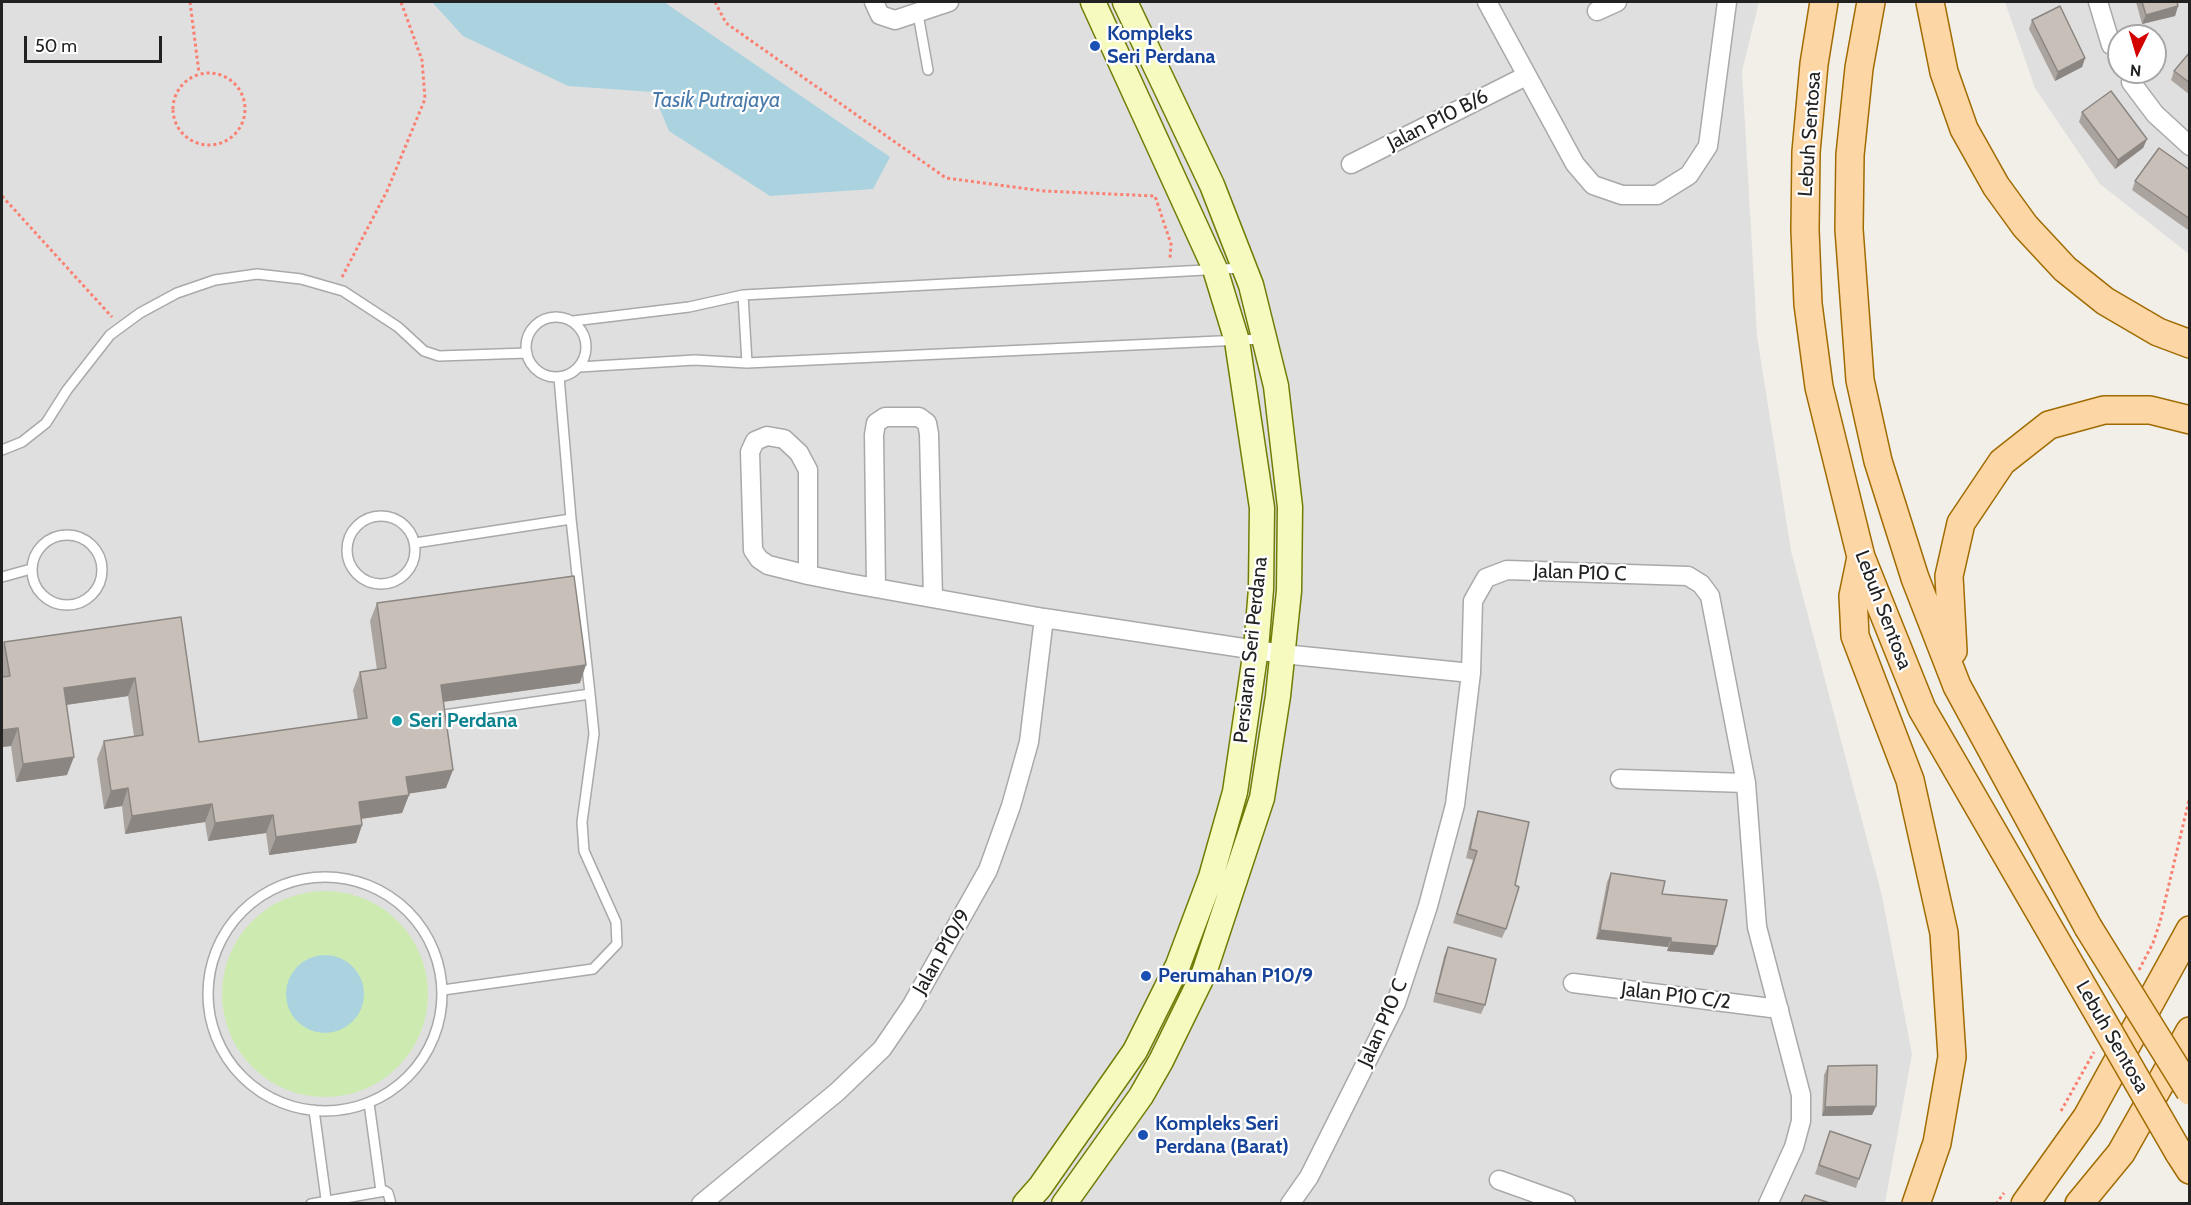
<!DOCTYPE html>
<style>
body{margin:0}
#map{position:relative;width:2191px;height:1205px;overflow:hidden;background:#f2efe9;font-family:Cabin,sans-serif}
canvas{display:block}
.frame{position:absolute;inset:0;border:3px solid #222;pointer-events:none}
.north{position:absolute;left:2107px;top:24px;width:60px;height:60px;box-sizing:border-box;background:#fff;border:2px solid #a7a7a7;border-radius:50%;rotate:185deg;font-size:16px;font-weight:700;line-height:24px;text-align:center;color:#222}
.north::after{content:'';display:block;margin:auto;width:21px;height:27px;background:#d40000;clip-path:polygon(50% 0,100% 100%,50% 72%,0 100%)}
.scale{position:absolute;left:24px;top:36px;width:138px;height:27px;box-sizing:border-box;border:3px solid #222;border-top:0;padding-left:8px;font-size:18px;line-height:21px;white-space:nowrap;color:#222;-webkit-text-stroke:4px #fff;paint-order:stroke}
</style>
<div id="map">
<canvas width="2191" height="1205"></canvas>
<div class="frame"></div>
<div class="north">N</div>
<div class="scale">50 m</div>
</div>
<script>
const g = document.querySelector('canvas').getContext('2d');
g.lineJoin = 'round';
function paint(path, color) { g.fillStyle = color; g.fill(path, 'evenodd'); }
const shape = rows => new Path2D(rows.map(r => 'M' + r).join(''));
function strokePath(path, color, width, dash) { g.strokeStyle = color; g.lineWidth = width; g.lineCap = dash ? 'butt' : 'round'; g.setLineDash(dash || []); g.stroke(path); }
function drawText(font, color, halo, rows, align = 'center') {
  g.font = font + ' Cabin,sans-serif'; g.lineWidth = 4.5; g.setLineDash([]); g.textBaseline = 'middle'; g.strokeStyle = halo; g.fillStyle = color; for (const [text, x, y, turn = 0] of rows) {
    g.save(); g.translate(x, y); g.rotate((+turn || 0) * Math.PI / 180); g.textAlign = isNaN(turn) ? turn : align; if (halo) g.strokeText(text, 0, 0); g.fillText(text, 0, 0); g.restore();
  }
}
paint(shape([
 [2,2,1759,2,1742,71,1757,336,1791,551,1882,896,1912,1054,1885,1203,2,1204],
 [2005,2,2189,2,2189,254,2100,184,2035,88],
 [2119,36,2155,36,2155,72,2119,72]
]), '#e0dfdf');
paint(shape([
 '222 994a103 103 0 1 1 206 0a103 103 0 1 1-206 0Z'
]), '#cdebb0');
paint(shape([
 [432,2,664,2,890,157,873,189,770,196,669,131,653,92,568,86,463,36],
 '286 994a39 39 0 1 1 78 0a39 39 0 1 1-78 0Z'
]), '#aad3df');
const lane = shape([
 [918,14,928,70],
 [743,295,747,363],
 '526 347a30 30 0 1 1 60 0a30 30 0 1 1-60 0Z',
 [573,321,689,307,743,295,1242,268],
 [579,367,695,360,747,363,1262,339],
 [2,450,22,442,46,423,67,390,110,335,140,313,177,293,215,280,257,274,301,279,343,291,398,327,424,351,439,356,527,353],
 '347 550a34 34 0 1 1 68 0a34 34 0 1 1-68 0Z',
 '32 570a35 35 0 1 1 70 0a35 35 0 1 1-70 0Z',
 [415,543,571,519,559,377],
 [2,577,31,569],
 [444,715,590,694,571,519],
 '208 994a117 117 0 1 1 234 0a117 117 0 1 1-234 0Z',
 [443,990,593,969,617,944,616,922,584,851,582,822,594,734,590,694],
 [369,1103,381,1191],
 [314,1110,326,1199],
 [311,1204,385,1191,388,1193,391,1204]
]);
const street = shape([
 [874,2,880,15,895,20,949,2],
 [1487,2,1575,164,1593,185,1622,195,1657,195,1689,175,1708,146,1727,2],
 [2098,2,2111,45],
 [1597,11,1617,2],
 [2131,82,2155,114,2190,146],
 [1351,164,1526,76],
 [808,575,808,470,799,453,784,439,767,436,755,441,750,452,753,550,759,559,768,565,808,575,848,583,1044,618,1283,654,1471,673],
 [876,588,874,435,876,423,885,417,919,417,927,423,929,434,933,598],
 [1620,779,1746,783],
 [1573,983,1779,1009],
 [1499,1180,1566,1204],
 [701,1204,837,1092,882,1049,912,1005,988,870,1011,806,1029,742,1044,618],
 [1290,1204,1309,1177,1396,1003,1428,906,1455,805,1471,673,1473,601,1486,578,1507,570,1688,576,1701,584,1710,596,1746,783,1757,927,1801,1095,1801,1121,1794,1147,1768,1204]
]);
const secondary = shape([
 [1025,1204,1040,1187,1135,1051,1178,965,1211,877,1235,792,1256,649,1261,589,1262,508,1237,341,1215,269,1093,2],
 [1064,1204,1141,1096,1161,1061,1204,973,1262,798,1278,696,1289,591,1290,507,1276,386,1251,285,1212,185,1125,2]
]);
const primary = shape([
 [1824,2,1814,64,1806,152,1805,230,1808,304,1819,387,1861,557,1922,709,2065,956],
 [1871,2,1859,68,1850,155,1849,229,1860,380,1878,461,1915,578,1957,686,2088,927],
 [1930,2,1944,72,1964,129,1996,186,2025,226,2065,269,2105,301,2158,332,2190,344],
 [1861,557,1853,596,1855,636,1910,780,1944,933,1952,1057,1937,1143,1916,1204],
 [1953,651,1949,576,1961,523,2002,462,2049,425,2104,410,2150,410,2190,420],
 [2179,1153,2190,1170],
 [2025,1204,2087,1117,2190,930],
 [2079,1204,2121,1153,2190,1031]
]);
strokePath(lane, '#a9a9a9', 12);
strokePath(street, '#a9a9a9', 21);
strokePath(secondary, '#707d05', 27);
strokePath(primary, '#a06b00', 30);
strokePath(shape([
 [190,2,199,73],
 [715,2,726,23,946,178,1044,191,1155,196,1171,244,1170,258],
 '173 109a36 36 0 1 1 72 0a36 36 0 1 1-72 0Z',
 [2,196,112,317],
 [342,277,387,191,425,99,422,60,401,2],
 [2139,970,2153,943,2160,922,2190,796],
 [2061,1111,2094,1052],
 [1996,1204,2004,1193]
]), '#fa8072', 3, [3, 3]);
strokePath(lane, '#fff', 9);
strokePath(street, '#fff', 18);
strokePath(secondary, '#f7fabf', 24);
strokePath(primary, '#fcd6a4', 27);
const primaryBridge = shape([
 [2088,927,2190,1091],
 [2065,956,2179,1153]
]);
strokePath(primaryBridge, '#a06b00', 30, []);
strokePath(primaryBridge, '#fcd6a4', 27);
paint(shape([
 [2136,2,2177,2,2178,6,2175,16,2142,24],
 [2032,20,2085,58,2082,67,2055,81,2029,29],
 [2190,52,2190,95,2171,80,2174,71],
 [2082,112,2147,139,2143,148,2115,169,2079,122],
 [2190,170,2190,228,2188,230,2132,190,2135,181],
 [377,603,580,683,443,702,446,788,409,793,409,795,402,813,361,819,362,825,356,843,269,855,266,833,208,841,205,822,125,834,122,806,104,809,97,759,104,741,134,736,128,696,66,705,67,775,16,782,11,746,2,747,2,650,4,642,181,617,199,742,358,720,353,690,360,672,377,670,370,621],
 [1478,811,1515,885,1506,929,1502,938,1453,923,1473,860,1466,858,1475,820],
 [1611,873,1662,894,1717,946,1713,955,1667,951,1668,947,1596,939,1607,882],
 [1448,947,1485,1005,1481,1014,1433,1002,1444,956],
 [1828,1066,1876,1106,1872,1115,1822,1116,1824,1075],
 [1830,1131,1859,1179,1856,1188,1815,1174]
]), '#aba49e');
paint(shape([
 [2178,6,2175,16,2142,24,2146,15],
 [2085,58,2082,67,2055,81,2058,72],
 [2147,139,2143,148,2115,169,2118,160],
 [586,665,580,683,434,703,441,685],
 [135,678,128,696,58,706,64,688],
 [18,728,11,746,2,747,2,730],
 [74,757,67,775,16,782,23,764],
 [453,770,446,788,400,795,406,777],
 [128,788,122,806,104,809,111,791],
 [409,795,402,813,352,820,359,802],
 [212,804,205,822,125,834,132,816],
 [273,815,266,833,208,841,215,823],
 [362,825,356,843,269,855,276,837],
 [1600,930,1671,938,1668,947,1596,939],
 [1671,942,1717,946,1713,955,1667,951],
 [1876,1106,1872,1115,1822,1116,1825,1107]
]), '#8b8681');
const building = shape([
 [2142,2,2177,2,2178,6,2146,15,2142,2],
 [2060,6,2085,58,2058,72,2032,20,2060,6],
 [2190,52,2190,83,2174,71,2190,52],
 [2111,91,2147,139,2118,160,2082,112,2111,91],
 [2159,148,2190,170,2190,219,2135,181,2159,148],
 [574,576,586,665,441,685,453,770,406,777,409,795,359,802,362,825,276,837,273,815,215,823,212,804,132,816,128,788,111,791,104,741,143,735,135,678,64,688,74,757,23,764,18,728,2,730,2,677,10,676,4,642,181,617,199,742,367,718,360,672,386,668,377,603,574,576],
 [1478,811,1529,822,1515,885,1519,887,1506,929,1457,914,1477,851,1470,849,1478,811],
 [1611,873,1665,881,1662,894,1727,900,1717,946,1671,942,1671,938,1600,930,1611,873],
 [1448,947,1496,959,1485,1005,1436,993,1448,947],
 [1877,1065,1876,1106,1825,1107,1828,1066,1877,1065],
 [1830,1131,1871,1145,1859,1179,1819,1165,1830,1131],
 [1805,1195,1830,1203,1801,1203,1805,1195]
]);
paint(building, '#c7bfb8');
strokePath(building, '#8b8681', 1.5);
for (const [x, y, r, color] of [
 [1095,46,6,"#1a4fb4"],
 [397,721,6,"#0f9aa8"],
 [1146,976,6,"#1a4fb4"],
 [1143,1135,6,"#1a4fb4"]
]) { const dot = new Path2D(); dot.arc(x, y, r, 0, 2 * Math.PI); g.fillStyle = color; g.fill(dot); strokePath(dot, '#fff', 2); }
drawText('bold 20px', '#164399', '#fff', [
 ["Kompleks",1107,34],
 ["Seri Perdana",1107,57],
 ["Perumahan P10/9",1158,976],
 ["Kompleks Seri",1155,1124],
 ["Perdana (Barat)",1155,1147]
], 'left');
drawText('20px', '#222', '#fff', [
 ["Jalan P10 B/6",1438,120,-27],
 ["Lebuh Sentosa",1810,134,-86],
 ["Jalan P10 C",1580,573,2],
 ["Lebuh Sentosa",1883,610,69],
 ["Persiaran Seri Perdana",1251,650,-84],
 ["Jalan P10/9",942,952,-60],
 ["Jalan P10 C/2",1676,996,7],
 ["Jalan P10 C",1383,1023,-66],
 ["Lebuh Sentosa",2112,1037,60]
]);
drawText('bold 20px', '#0d838f', '#fff', [
 ["Seri Perdana",409,721]
], 'left');
drawText('italic 21px', '#4a7aab', '#fff', [
 ["Tasik Putrajaya",716,101]
]);
</script>
